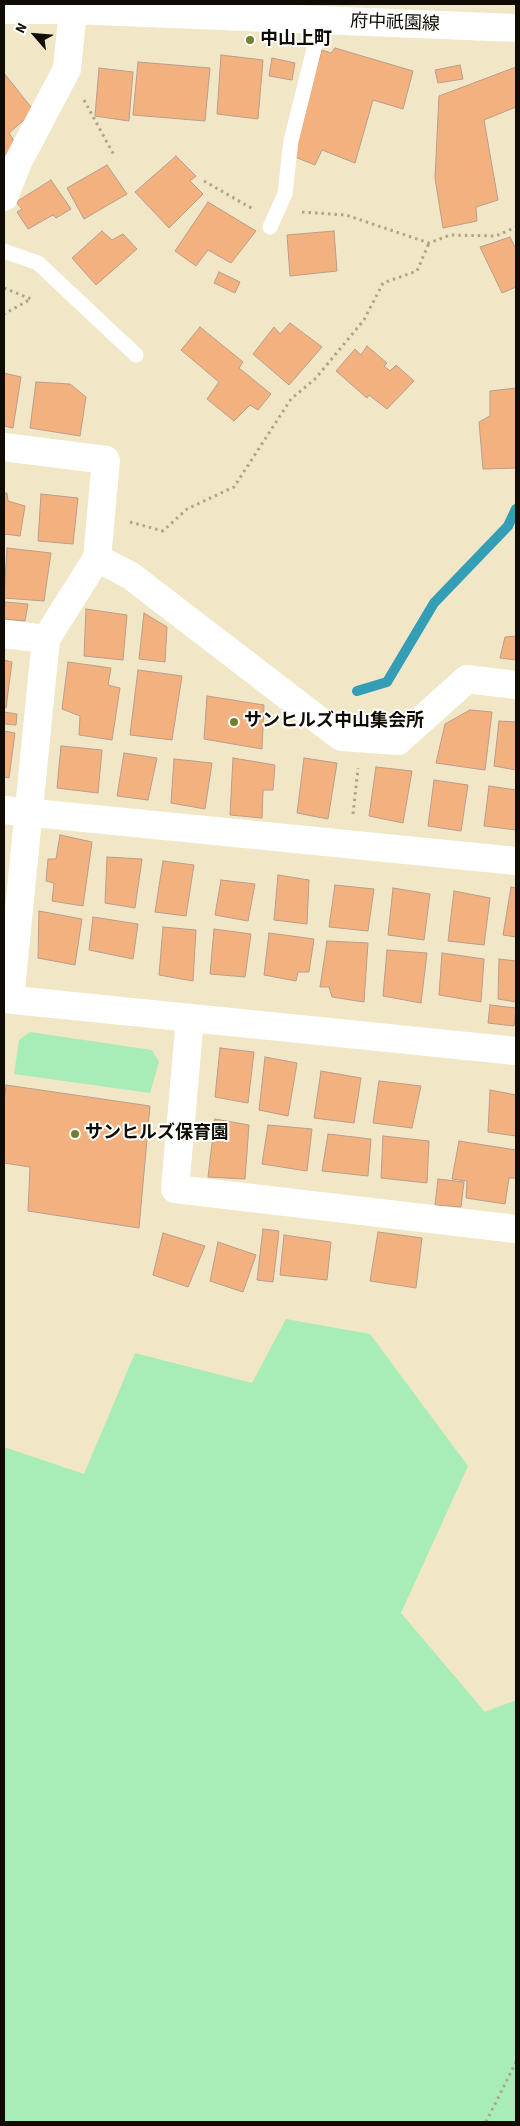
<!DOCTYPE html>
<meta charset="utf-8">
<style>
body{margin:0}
#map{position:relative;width:520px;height:2126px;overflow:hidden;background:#f1e7c7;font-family:"Source Sans 3",sans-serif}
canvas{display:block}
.frame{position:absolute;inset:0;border:5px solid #100c03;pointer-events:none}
.north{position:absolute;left:10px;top:10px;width:50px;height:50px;-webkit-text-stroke:4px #fff;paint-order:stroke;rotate:297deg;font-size:14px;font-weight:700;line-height:20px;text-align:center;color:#100c03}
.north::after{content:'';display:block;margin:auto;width:18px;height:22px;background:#100c03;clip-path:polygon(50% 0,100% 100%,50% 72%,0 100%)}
</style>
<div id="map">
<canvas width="520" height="2126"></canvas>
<div class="frame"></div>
<div class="north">N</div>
</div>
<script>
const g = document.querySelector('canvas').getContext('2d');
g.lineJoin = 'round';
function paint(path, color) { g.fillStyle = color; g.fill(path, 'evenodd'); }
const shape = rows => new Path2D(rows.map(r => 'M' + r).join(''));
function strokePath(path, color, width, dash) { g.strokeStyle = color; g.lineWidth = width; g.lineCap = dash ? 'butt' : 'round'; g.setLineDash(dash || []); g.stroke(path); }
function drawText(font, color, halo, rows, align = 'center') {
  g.font = font + ' "Source Sans 3","Noto Sans JP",sans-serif'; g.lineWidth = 4; g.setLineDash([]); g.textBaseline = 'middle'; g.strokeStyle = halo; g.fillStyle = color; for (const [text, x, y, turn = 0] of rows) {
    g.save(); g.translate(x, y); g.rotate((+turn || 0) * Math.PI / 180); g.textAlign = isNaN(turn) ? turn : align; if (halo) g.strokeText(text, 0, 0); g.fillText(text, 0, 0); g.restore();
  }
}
paint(shape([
 [30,1032,152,1050,159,1062,150,1093,14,1074,19,1040],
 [286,1319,370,1334,468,1466,401,1613,485,1712,516,1700,516,2122,4,2122,4,1447,84,1474,135,1353,252,1383]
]), '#a8ecb8');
strokePath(shape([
 [357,691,387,682,434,603,508,526,516,509]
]), '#349eb7', 10);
const building = shape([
 [335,48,413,71,403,109,373,100,355,163,322,150,315,165,295,157,298,129,322,50,331,53,335,48],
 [221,55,263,60,258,119,217,114,221,55],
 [272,58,295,63,292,80,269,76,272,58],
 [138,62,210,68,205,121,133,115,138,62],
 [460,65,463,79,438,83,435,70,460,65],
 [516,67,516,107,484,120,498,200,476,207,477,221,443,228,435,178,439,96,516,67],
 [99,68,133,72,129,121,95,116,99,68],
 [4,73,34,111,9,133,19,149,4,161,4,73],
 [176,156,196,176,190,181,203,194,169,228,135,192,176,156],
 [107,165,127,194,84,219,67,188,107,165],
 [51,180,71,209,56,218,53,215,28,229,17,212,22,209,16,202,51,180],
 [208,202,256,231,231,263,208,250,196,266,175,251,208,202],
 [102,231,112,240,123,234,137,249,96,285,72,258,102,231],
 [334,231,337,271,290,276,287,235,334,231],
 [510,237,516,249,516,287,502,293,480,247,510,237],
 [219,272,240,282,235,293,214,283,219,272],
 [290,323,322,347,289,385,253,354,274,327,280,334,290,323],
 [200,327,243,362,239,368,271,394,258,410,250,405,234,421,207,399,219,382,181,350,200,327],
 [367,346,387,363,384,366,390,371,396,365,414,381,387,409,369,395,367,398,336,371,355,349,361,355,367,346],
 [4,373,21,377,13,428,4,426,4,373],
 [36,382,70,384,86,397,80,436,30,428,36,382],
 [516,388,516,468,483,469,479,422,490,416,490,391,516,388],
 [4,493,7,493,8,501,25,506,20,536,4,534,4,493],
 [41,494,78,498,73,544,38,541,41,494],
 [7,548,51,553,44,601,4,598,7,548],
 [5,602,28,604,25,621,4,619,5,602],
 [86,609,127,615,123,660,84,656,86,609],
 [144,613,167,627,165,662,139,659,144,613],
 [516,636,516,660,500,658,505,637,516,636],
 [4,660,12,662,6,708,4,707,4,660],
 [68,662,111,668,108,685,120,688,112,740,79,735,80,716,62,709,68,662],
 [138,670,182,676,172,740,130,735,138,670],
 [207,696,264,705,262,749,204,739,207,696],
 [470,710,492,712,485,770,436,763,445,724,470,710],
 [4,712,17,714,16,725,4,724,4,712],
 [499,721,516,722,516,770,494,766,499,721],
 [4,731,15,733,9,778,4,777,4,731],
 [61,746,102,750,98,793,57,788,61,746],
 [124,753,157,758,148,800,117,796,124,753],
 [233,758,275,765,273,790,263,790,262,818,230,815,233,758],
 [304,758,337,763,328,819,297,813,304,758],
 [174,759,212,763,205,809,171,803,174,759],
 [376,767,412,771,403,823,369,816,376,767],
 [434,780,468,785,461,831,428,826,434,780],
 [489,786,516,790,516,830,484,826,489,786],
 [60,835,92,842,83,906,52,901,54,883,46,881,48,859,56,859,60,835],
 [107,857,142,859,135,908,105,903,107,857],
 [163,861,194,865,186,916,155,912,163,861],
 [278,875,309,880,307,924,274,920,278,875],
 [221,880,255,884,248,921,215,915,221,880],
 [335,885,374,889,368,931,329,927,335,885],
 [511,887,516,888,516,937,503,935,511,887],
 [393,888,430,894,424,940,388,935,393,888],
 [454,891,490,898,484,945,448,941,454,891],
 [39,911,82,919,75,965,38,958,39,911],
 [93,917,138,924,133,959,89,950,93,917],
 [163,927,196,930,193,981,159,975,163,927],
 [214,929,251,934,245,977,210,974,214,929],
 [269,933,314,939,309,972,298,972,296,981,264,975,269,933],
 [327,941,368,943,364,1002,332,997,329,987,320,987,327,941],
 [387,950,427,953,421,1003,383,996,387,950],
 [442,953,484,959,481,1002,439,995,442,953],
 [499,959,516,961,516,1002,498,999,499,959],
 [490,1005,516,1008,514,1026,488,1023,490,1005],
 [220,1048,254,1052,248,1103,215,1097,220,1048],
 [265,1057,297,1063,288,1116,259,1110,265,1057],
 [321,1071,361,1078,354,1123,314,1118,321,1071],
 [379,1081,421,1086,412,1128,373,1123,379,1081],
 [6,1085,150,1106,139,1228,28,1211,30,1167,4,1163,4,1102,6,1085],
 [490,1090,516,1095,516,1136,488,1132,490,1090],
 [215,1119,249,1125,245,1179,208,1177,215,1119],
 [268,1125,312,1129,307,1171,262,1164,268,1125],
 [328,1134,371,1139,368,1176,322,1171,328,1134],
 [383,1136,429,1141,427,1183,381,1178,383,1136],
 [459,1141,516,1150,516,1178,509,1178,505,1204,466,1198,467,1181,452,1179,459,1141],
 [438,1179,464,1182,461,1207,435,1205,438,1179],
 [263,1229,279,1231,273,1282,257,1280,263,1229],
 [378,1232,422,1238,416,1288,370,1281,378,1232],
 [163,1233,205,1246,188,1287,153,1275,163,1233],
 [284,1235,331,1242,327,1280,280,1275,284,1235],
 [218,1242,256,1255,243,1292,210,1281,218,1242]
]);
paint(building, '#f3b180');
strokePath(building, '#b99d8a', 1);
strokePath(shape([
 [84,100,115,157],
 [204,181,253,209],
 [302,212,346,215,429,243,450,235,496,236,516,227],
 [4,288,31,299,4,314],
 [130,522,163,531,187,509,234,487,291,399,315,379,364,320,383,283,417,271,429,243],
 [353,814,358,768],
 [486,2122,516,2062]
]), '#ada58c', 3, [2.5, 4]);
strokePath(shape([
 [270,227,285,194,291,141,321,21],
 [4,251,38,263,136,355]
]), '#fff', 15);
strokePath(shape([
 [4,197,18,162,67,69,73,10],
 [4,447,106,460,97,558,46,639,10,999],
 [97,558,131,576,341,737,398,741,467,679,516,685],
 [4,634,46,639],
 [4,810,516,861],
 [190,1018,175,1189,516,1229]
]), '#fff', 28);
strokePath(shape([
 [4,999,516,1051]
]), '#fff', 28);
strokePath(shape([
 [4,10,73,10,516,28]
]), '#fff', 28);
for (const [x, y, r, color] of [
 [250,40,5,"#727f2c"],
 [234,722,5,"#727f2c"],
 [75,1134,5,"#727f2c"]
]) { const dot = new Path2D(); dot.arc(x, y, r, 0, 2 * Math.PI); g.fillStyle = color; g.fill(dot); strokePath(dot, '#fff', 2); }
drawText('18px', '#100c03', '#fff', [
 ["府中祇園線",395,24,2]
]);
drawText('bold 18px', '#100c03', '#fff', [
 ["中山上町",260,40],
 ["サンヒルズ中山集会所",244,722],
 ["サンヒルズ保育園",85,1134]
], 'left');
</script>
